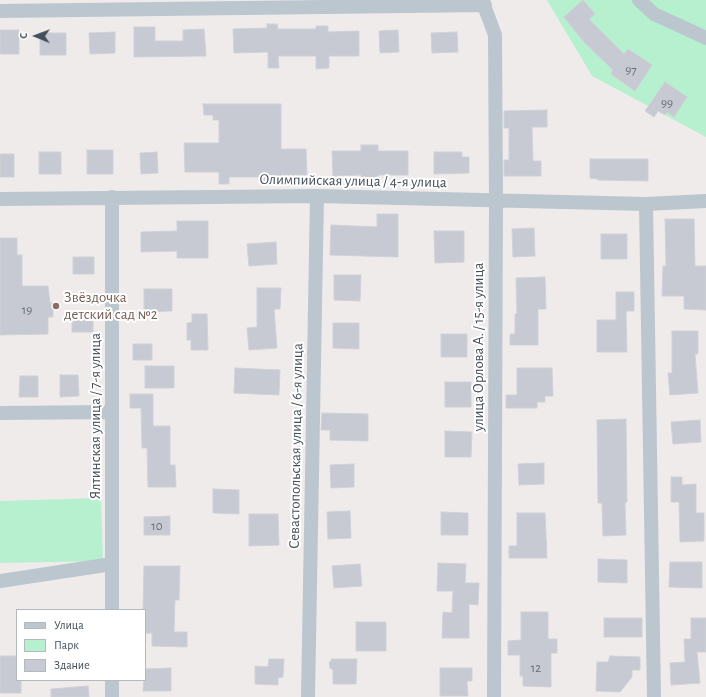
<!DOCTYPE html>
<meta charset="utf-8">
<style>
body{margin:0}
#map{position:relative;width:706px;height:697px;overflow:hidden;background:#efebeb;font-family:"Alegreya Sans",sans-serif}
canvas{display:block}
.legend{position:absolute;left:16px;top:609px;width:130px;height:72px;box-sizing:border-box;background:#fff;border:1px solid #b4b9bd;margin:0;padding:5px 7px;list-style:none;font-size:12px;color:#434f5a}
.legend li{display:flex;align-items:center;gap:8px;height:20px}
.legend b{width:20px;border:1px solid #b4b9bd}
.north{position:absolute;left:16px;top:16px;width:40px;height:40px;-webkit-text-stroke:3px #fff;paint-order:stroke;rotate:271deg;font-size:11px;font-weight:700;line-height:16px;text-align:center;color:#434f5a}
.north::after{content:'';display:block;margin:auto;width:14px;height:18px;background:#434f5a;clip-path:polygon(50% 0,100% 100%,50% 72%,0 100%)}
</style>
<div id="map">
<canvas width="706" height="697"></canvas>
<ul class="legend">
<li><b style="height:5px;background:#bbc6cf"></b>Улица</li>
<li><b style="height:11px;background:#b6f0ce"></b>Парк</li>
<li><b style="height:11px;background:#c7cad2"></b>Здание</li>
</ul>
<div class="north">С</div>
</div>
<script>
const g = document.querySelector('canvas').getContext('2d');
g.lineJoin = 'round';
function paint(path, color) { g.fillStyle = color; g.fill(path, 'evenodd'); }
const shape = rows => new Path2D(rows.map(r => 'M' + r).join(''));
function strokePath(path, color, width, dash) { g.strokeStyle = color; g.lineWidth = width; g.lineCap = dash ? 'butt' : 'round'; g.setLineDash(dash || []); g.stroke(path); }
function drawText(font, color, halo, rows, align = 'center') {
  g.font = font + ' "Alegreya Sans",sans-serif'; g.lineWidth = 4; g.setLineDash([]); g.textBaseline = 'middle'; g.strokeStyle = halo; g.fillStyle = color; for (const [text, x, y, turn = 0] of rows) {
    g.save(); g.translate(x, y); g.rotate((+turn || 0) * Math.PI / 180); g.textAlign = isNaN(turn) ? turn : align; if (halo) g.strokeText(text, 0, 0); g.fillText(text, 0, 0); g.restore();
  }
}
paint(shape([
 [547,0,706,0,706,137,592,76],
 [101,498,103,561,0,563,0,501]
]), '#b6f0ce');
const building = shape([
 [583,0,595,14,589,19,624,54,628,49,652,65,635,91,611,74,613,70,584,42,564,17,583,0],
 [267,24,277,24,278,29,316,29,316,26,328,26,328,32,359,31,359,56,329,56,329,68,316,69,316,56,278,56,279,68,268,68,268,52,234,53,233,29,267,28,267,24],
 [134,27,155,27,155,41,183,41,183,30,204,29,206,56,134,57,134,27],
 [0,30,19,30,19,54,0,54,0,30],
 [398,30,399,52,380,53,379,31,398,30],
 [115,32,115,53,90,54,89,33,115,32],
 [457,32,458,52,432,53,431,33,457,32],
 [40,33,66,33,66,55,40,55,40,33],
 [665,82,687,97,674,117,667,112,665,115,658,111,654,117,645,111,665,82],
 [203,104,281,104,281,149,306,149,307,175,281,175,281,185,263,185,263,177,229,177,229,184,219,184,219,172,185,172,184,143,219,143,219,120,213,120,213,115,204,115,203,104],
 [547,110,547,127,532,127,533,161,541,161,541,176,504,176,504,160,509,160,509,128,504,128,504,111,547,110],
 [361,145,378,145,378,151,408,151,408,175,378,175,378,183,361,183,361,175,333,176,332,151,361,151,361,145],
 [87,150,113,150,113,174,87,174,87,150],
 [39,152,61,152,61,174,39,174,39,152],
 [157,152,158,173,141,174,140,153,157,152],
 [434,152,462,152,462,157,469,157,469,173,434,174,434,152],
 [0,154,14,154,14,177,0,177,0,154],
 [590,159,648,159,648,181,598,180,598,179,590,178,590,159],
 [377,214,398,214,398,257,330,255,331,225,377,227,377,214],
 [665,219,694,219,695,266,706,266,706,310,684,309,684,296,662,296,663,266,666,266,665,219],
 [177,221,208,221,208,258,177,258,177,251,141,252,141,232,177,231,177,221],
 [534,228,535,256,513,257,512,229,534,228],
 [434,231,464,231,464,262,435,263,434,231],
 [601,234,627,234,627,259,601,259,601,234],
 [0,238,17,238,17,255,22,255,22,286,48,286,50,303,53,303,53,317,48,317,48,334,0,335,0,238],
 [276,242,277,264,249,266,247,244,276,242],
 [73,257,94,257,94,274,73,274,73,257],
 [334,275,361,275,360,301,334,300,334,275],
 [545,277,546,309,538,309,538,345,510,345,510,334,515,334,515,314,517,314,516,278,545,277],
 [257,288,281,288,280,309,274,309,277,348,249,350,247,328,257,327,257,288],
 [144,289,172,289,172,311,144,312,144,289],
 [616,292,634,292,634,311,626,311,627,352,597,352,597,320,616,320,616,292],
 [72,313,93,313,93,332,72,332,72,313],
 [192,314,207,314,208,350,191,350,191,340,187,340,187,323,192,322,192,314],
 [333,323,359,323,359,349,333,348,333,323],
 [672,331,698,331,698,354,695,354,698,393,670,395,668,373,672,373,672,331],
 [441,334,467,334,467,357,441,357,441,334],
 [133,344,152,344,152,360,133,360,133,344],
 [145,366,174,366,174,388,145,388,145,366],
 [235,368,280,370,279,395,234,393,235,368],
 [517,368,552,368,553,396,545,396,545,402,537,402,537,408,506,408,506,395,517,395,517,368],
 [60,375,78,375,79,396,60,397,60,375],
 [20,376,38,376,38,397,19,397,20,376],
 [445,382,471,382,471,407,445,407,445,382],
 [130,394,153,394,153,426,170,426,170,465,175,465,176,487,148,487,147,448,142,448,141,408,130,408,130,394],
 [322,413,368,414,368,441,330,440,330,430,321,430,322,413],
 [626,419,627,502,625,503,626,535,603,536,602,503,598,503,597,420,626,419],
 [700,420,701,442,673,444,671,422,700,420],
 [445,431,472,432,471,457,445,457,445,431],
 [544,463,544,484,519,485,518,464,544,463],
 [354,464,354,487,331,488,330,465,354,464],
 [671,477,682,477,682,485,696,484,696,513,704,513,704,541,680,542,679,502,671,502,671,477],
 [213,489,239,490,239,514,213,513,213,489],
 [350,511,351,538,328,539,327,512,350,511],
 [441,512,468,513,468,535,441,535,441,512],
 [517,513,545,513,547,558,509,558,509,546,517,546,517,513],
 [249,514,278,514,279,545,249,546,249,514],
 [170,516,170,535,144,535,144,517,170,516],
 [598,559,627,560,627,583,598,582,598,559],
 [670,562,702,562,702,588,669,587,670,562],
 [438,563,466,564,465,583,479,583,478,605,469,604,469,638,442,638,443,612,452,613,453,591,437,591,438,563],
 [360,564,362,586,334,588,332,566,360,564],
 [144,566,180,566,179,600,175,600,174,632,187,632,187,647,152,646,152,633,145,633,145,610,143,610,144,566],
 [521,612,548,612,548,639,557,639,557,653,551,653,551,687,523,686,523,676,520,676,520,655,508,655,508,641,521,640,521,612],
 [604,618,642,618,642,637,604,637,604,618],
 [691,618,706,618,706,652,697,652,700,683,671,685,670,663,685,662,684,639,691,639,691,618],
 [356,622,386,622,386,651,356,651,356,622],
 [0,656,17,656,17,680,21,680,21,693,0,693,0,656],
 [610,656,640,657,640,670,632,670,632,677,620,692,596,691,597,662,608,662,610,656],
 [269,659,284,659,283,677,278,678,278,685,255,684,255,666,268,667,269,659],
 [332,659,357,659,356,684,333,684,333,670,330,668,329,663,332,659],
 [171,668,171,691,143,691,145,669,171,668],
 [440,668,472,668,472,681,467,681,468,696,440,696,440,668],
 [88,686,89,697,51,697,51,689,88,686]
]);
paint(building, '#c7cad2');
strokePath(building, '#cfd1d8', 1);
strokePath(shape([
 [482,0,495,35,496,201,494,697],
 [639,0,654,14,706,38],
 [0,11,485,5],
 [0,199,317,196,646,204,706,201],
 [646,204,654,697],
 [0,413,112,412],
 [0,581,112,564],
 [112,610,112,197],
 [112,680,112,697],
 [308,697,317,196]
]), '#bbc6cf', 14);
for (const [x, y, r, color] of [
 [56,306,4,"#8d6e63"]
]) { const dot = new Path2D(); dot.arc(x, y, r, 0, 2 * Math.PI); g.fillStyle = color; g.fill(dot); strokePath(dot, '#fff', 1.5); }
drawText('13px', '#646e78', null, [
 ["97",631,70],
 ["99",667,103],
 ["19",27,310],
 ["10",157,526],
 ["12",536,668]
]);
drawText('15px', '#434f5a', '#fff', [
 ["Олимпийская улица / 4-я улица",353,181,1],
 ["улица Орлова А. / 15-я улица",478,347,-90],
 ["Ялтинская улица / 7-я улица",95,416,-90],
 ["Севастопольская улица / 6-я улица",296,446,-89]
]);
drawText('15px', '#785e54', '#fff', [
 ["Звёздочка",64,297],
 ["детский сад №2",64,314]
], 'left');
</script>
